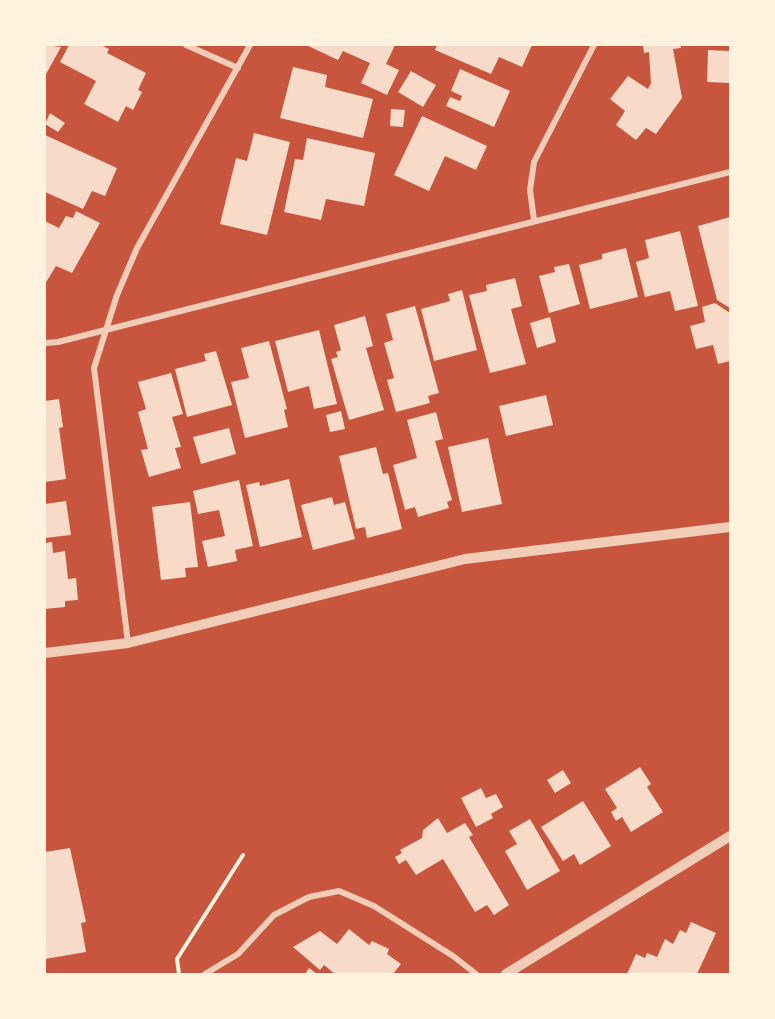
<!DOCTYPE html>
<style>
body{margin:0}
#map{position:relative;width:775px;height:1019px;overflow:hidden;background:#c8553d;font-family:"DM Sans",sans-serif}
canvas{display:block}
.frame{position:absolute;inset:0;border:46px solid #fff3e0;pointer-events:none}
</style>
<div id="map">
<canvas width="775" height="1019"></canvas>
<div class="frame"></div>
</div>
<script>
const g = document.querySelector('canvas').getContext('2d');
g.lineJoin = 'round';
function paint(path, color) { g.fillStyle = color; g.fill(path, 'evenodd'); }
const shape = rows => new Path2D(rows.map(r => 'M' + r).join(''));
function strokePath(path, color, width, dash) { g.strokeStyle = color; g.lineWidth = width; g.lineCap = dash ? 'butt' : 'round'; g.setLineDash(dash || []); g.stroke(path); }
paint(shape([
 [45,45,61,47,45,76],
 [69,45,101,45,109,49,107,53,146,73,138,90,142,92,133,110,126,106,118,122,84,104,96,81,60,62],
 [306,45,395,45,386,64,399,70,387,95,361,83,370,63,343,51,338,60],
 [437,45,532,45,522,67,499,57,491,74,435,50],
 [643,45,680,45,681,48,673,49,682,98,656,134,646,128,636,140,616,125,625,111,610,99,628,76,648,89,651,83,649,52,644,53],
 [708,50,730,51,730,83,707,82],
 [293,67,327,75,325,87,373,99,363,138,280,118],
 [460,69,510,91,494,127,446,106,450,97,460,101,462,96,451,91],
 [411,71,436,85,423,107,398,92],
 [391,109,405,110,403,127,390,126],
 [50,113,65,123,58,132,45,124],
 [422,116,487,146,476,170,445,156,429,191,394,175],
 [254,133,290,142,267,235,220,224,236,158,247,161],
 [45,135,117,168,105,196,92,191,83,209,45,192],
 [307,138,375,153,364,206,326,199,321,220,284,212,295,159,303,160],
 [76,211,100,223,72,273,56,266,45,284,45,221,59,228,66,216,73,218],
 [730,217,730,308,717,300,698,226],
 [680,231,698,306,675,311,670,291,645,297,636,262,649,258,645,240],
 [626,248,638,297,590,309,579,265,602,259,602,254],
 [569,264,580,304,549,313,539,276,555,272,554,267],
 [515,278,522,306,511,309,526,364,490,373,469,295,487,291,486,285],
 [462,290,477,350,434,361,421,309,450,301,448,294],
 [715,303,730,313,730,361,718,364,713,345,696,349,690,326,705,322,702,307],
 [415,306,439,393,428,396,430,403,396,412,387,380,394,378,384,343,393,340,386,314],
 [365,316,373,346,366,348,384,410,349,420,331,359,338,357,336,352,341,350,334,325],
 [550,317,556,342,537,348,530,323],
 [319,330,337,404,314,409,309,386,288,392,275,341],
 [269,341,287,409,284,410,288,427,245,438,231,382,249,378,241,348],
 [216,351,232,405,187,417,175,369,206,361,204,354],
 [171,373,183,414,172,417,181,447,175,448,181,468,149,477,141,450,148,449,138,412,146,409,138,382],
 [546,395,553,425,506,436,499,406],
 [59,399,63,427,59,428,66,479,45,482,45,401],
 [341,411,345,429,330,432,326,415],
 [436,412,443,439,435,441,452,500,447,502,449,508,418,517,415,507,405,510,393,465,417,458,407,420],
 [229,428,236,454,201,464,193,437],
 [488,438,502,504,462,512,448,447],
 [376,447,383,474,388,473,402,529,367,538,365,527,356,529,339,456],
 [289,479,302,537,260,547,246,485,259,482,260,486],
 [239,480,253,546,235,550,237,561,208,567,202,541,225,536,219,510,198,514,193,491],
 [332,497,334,505,345,502,355,539,313,550,301,505],
 [66,501,71,535,45,538,45,504],
 [190,502,198,567,185,568,186,577,161,580,152,507],
 [52,542,53,553,65,551,68,579,76,578,78,600,65,601,65,607,45,609,45,543],
 [640,767,651,784,647,787,663,812,631,832,622,817,616,821,611,812,617,808,605,789],
 [563,770,571,783,555,793,547,780],
 [481,788,486,798,496,794,503,807,491,814,493,818,476,827,461,798],
 [583,801,611,846,580,865,574,854,563,861,541,827],
 [438,818,447,833,465,823,473,835,469,837,509,905,494,915,487,905,475,912,443,859,416,875,406,860,399,864,395,857,402,853,400,850,422,838,423,830],
 [530,819,560,871,527,890,505,851,517,844,509,831],
 [70,848,86,922,81,923,86,952,45,959,45,852],
 [691,922,716,933,697,974,627,974,636,954,645,958,647,953,657,957,665,939,673,944,680,930,686,933],
 [349,929,369,945,372,941,389,949,387,954,401,964,393,974,335,974,324,965,320,970,293,947,320,931,337,944],
 [309,968,317,974,305,974]
]), '#f7dbc8');
strokePath(shape([
 [179,974,177,959,243,855]
]), '#fff3e0', 4);
strokePath(shape([
 [186,45,238,68],
 [534,220,530,190,534,162,594,45],
 [45,343,58,342,730,172],
 [128,643,94,368,117,295,137,248,250,45],
 [205,974,238,954,274,915,309,897,339,891,374,906,453,956,476,974]
]), '#f1ccb7', 6);
strokePath(shape([
 [45,653,128,643,465,559,730,527],
 [506,974,730,836]
]), '#f1ccb7', 10);
</script>
